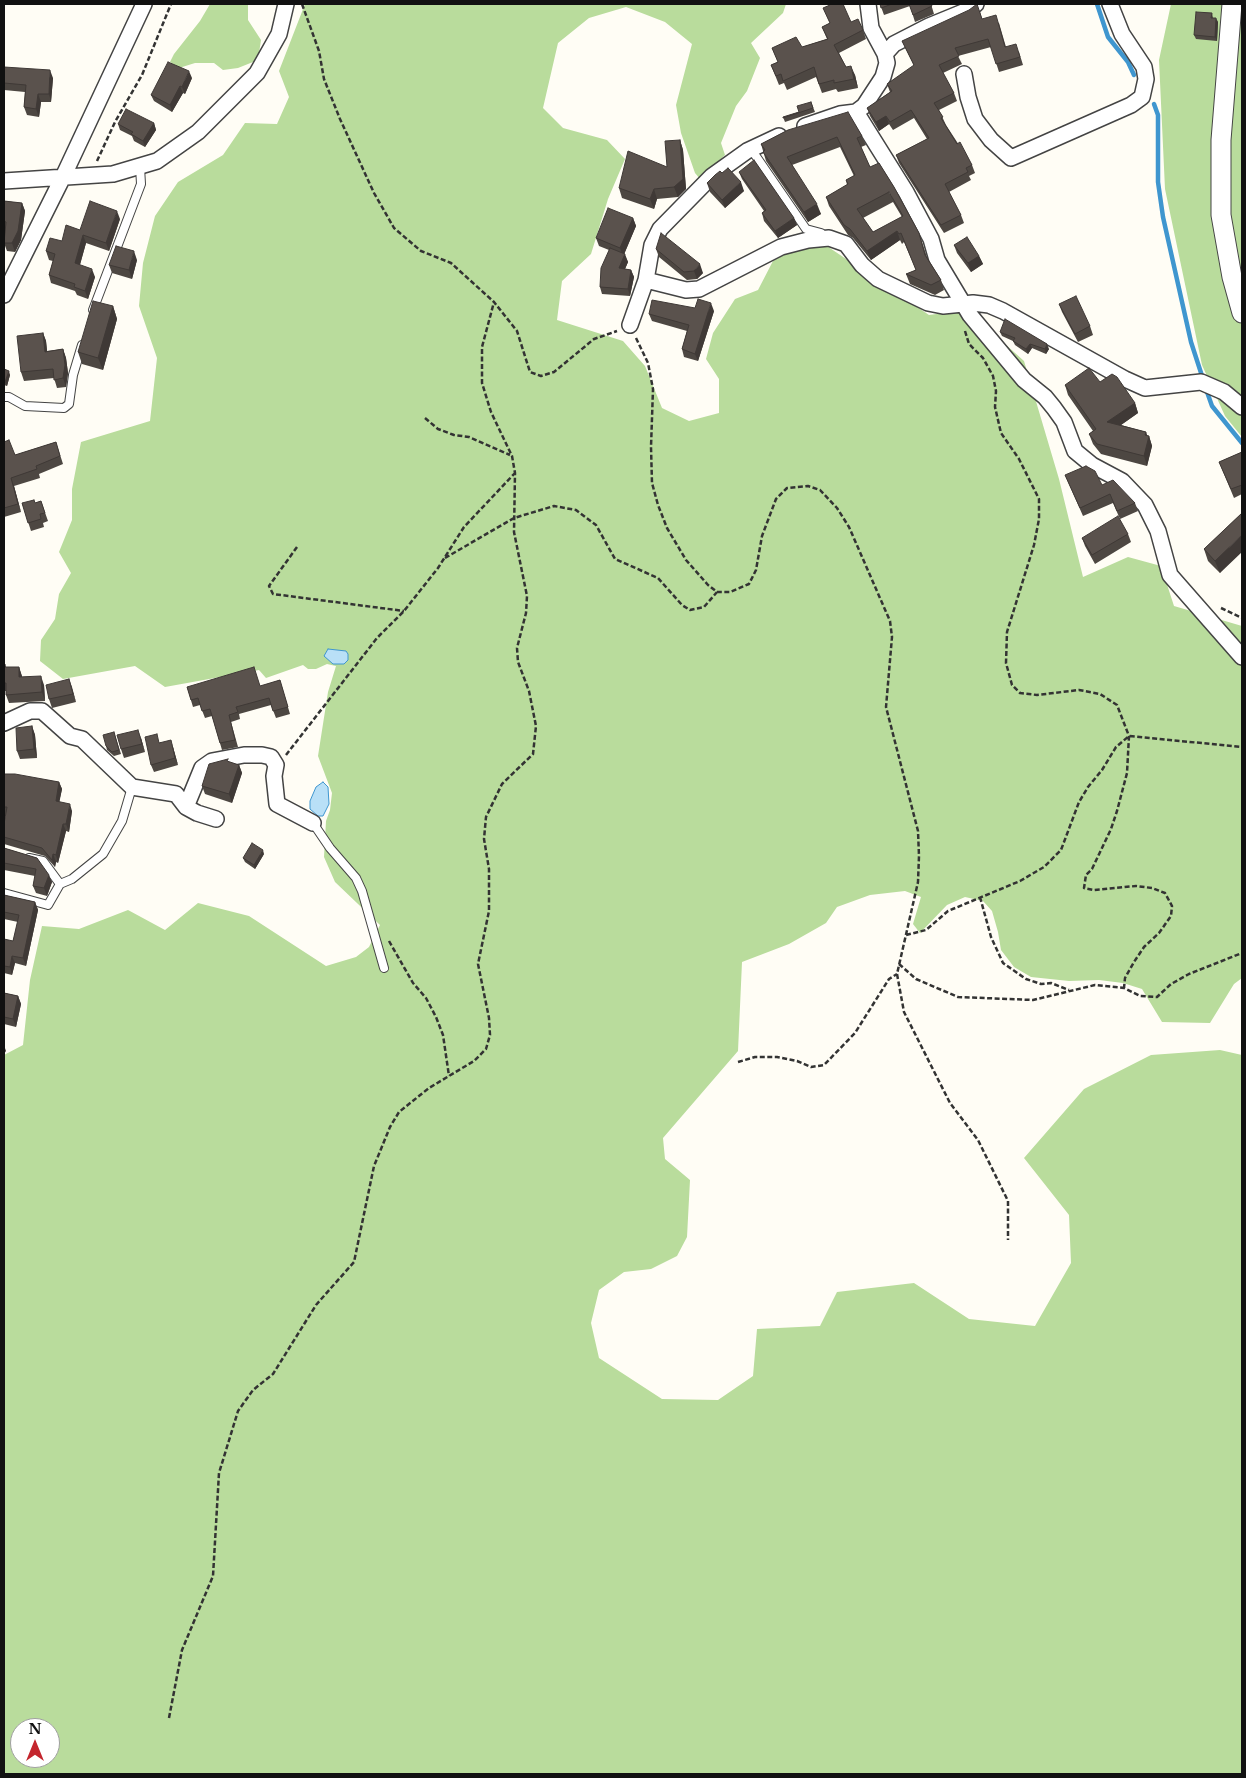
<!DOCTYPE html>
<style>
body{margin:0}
#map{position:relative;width:1246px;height:1778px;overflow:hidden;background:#fffdf5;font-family:"Libre Baskerville",serif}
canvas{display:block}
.frame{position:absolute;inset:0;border:5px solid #111;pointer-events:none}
.north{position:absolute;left:10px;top:1718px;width:50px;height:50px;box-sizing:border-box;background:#fff;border:1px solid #a0a0a0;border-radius:50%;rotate:0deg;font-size:14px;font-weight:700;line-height:20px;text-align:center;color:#111}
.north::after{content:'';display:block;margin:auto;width:18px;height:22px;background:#c4262e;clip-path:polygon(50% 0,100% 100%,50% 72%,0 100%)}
</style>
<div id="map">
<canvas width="1246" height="1778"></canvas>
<div class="frame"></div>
<div class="north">N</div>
</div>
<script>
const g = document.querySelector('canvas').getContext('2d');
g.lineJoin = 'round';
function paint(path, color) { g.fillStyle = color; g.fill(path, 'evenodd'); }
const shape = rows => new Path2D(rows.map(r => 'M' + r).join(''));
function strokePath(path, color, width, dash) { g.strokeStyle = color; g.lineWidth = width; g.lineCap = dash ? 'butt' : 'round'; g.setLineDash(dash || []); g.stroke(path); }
paint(shape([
 [210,4,248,4,248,20,261,40,258,60,238,68,223,70,214,63,195,63,179,68,170,62,174,54,200,21],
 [305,4,786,4,783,13,751,43,760,58,747,91,736,106,721,143,725,155,700,179,695,173,681,133,676,105,692,44,665,22,626,7,589,18,558,43,543,108,563,128,607,140,625,159,608,199,591,254,562,281,557,320,623,341,645,366,662,408,689,421,719,413,719,379,706,359,713,333,735,299,758,290,773,261,815,238,929,315,967,310,1024,361,1059,479,1083,577,1128,557,1161,566,1174,606,1242,626,1242,978,1234,984,1210,1023,1162,1022,1142,989,1123,983,1099,980,1069,981,1031,977,1014,967,1001,950,998,932,992,911,983,901,965,897,947,905,920,933,913,924,921,897,905,891,870,895,837,907,826,923,789,944,742,962,738,1051,663,1138,665,1159,690,1180,687,1237,677,1256,651,1269,624,1272,599,1290,591,1323,599,1358,662,1399,718,1400,753,1376,757,1329,820,1326,837,1292,914,1283,969,1319,1035,1326,1071,1263,1069,1215,1024,1158,1084,1089,1151,1055,1220,1050,1242,1055,1242,1774,4,1774,4,1055,23,1045,30,980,42,926,79,929,128,910,165,930,198,903,249,916,326,966,356,957,369,947,380,925,335,882,324,857,326,821,330,810,332,793,318,756,328,692,336,666,327,664,316,669,308,669,303,665,266,678,259,670,165,687,135,666,63,679,40,661,41,640,55,619,59,594,71,573,59,552,72,520,72,489,81,442,150,421,157,358,139,306,143,263,155,216,178,182,223,155,245,123,277,124,289,97,279,71],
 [20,1728,50,1728,50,1758,20,1758],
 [1171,4,1242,4,1242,437,1225,416,1202,365,1165,189,1159,60]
]), '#b9dc9c');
const water = shape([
 [328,649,346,651,348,654,348,660,344,664,333,664,324,656,328,649],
 [323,782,328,787,329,804,323,816,318,816,310,809,310,801,316,787,323,782]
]);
paint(water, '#b9e0f7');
strokePath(water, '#3f96cf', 1);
strokePath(shape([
 [1097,4,1108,37,1128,62,1134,75],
 [1154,104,1158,115,1158,182,1163,217,1191,342,1203,379],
 [1206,389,1212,406,1242,443]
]), '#3f96cf', 4.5);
const service = shape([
 [751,149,806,229,821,233],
 [93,310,141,184,140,167],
 [4,397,9,397,25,406,64,408,69,404,73,375,82,345],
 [313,823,330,848,356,878,362,891,384,968],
 [29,858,43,861,60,884],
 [4,893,48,905,60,884,72,879,103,854,122,821,132,787]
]);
const minor = shape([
 [885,54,894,44,929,26,968,10,976,4],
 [964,74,968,97,975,119,991,140,1011,158,1131,105,1142,97,1146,79,1144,67,1122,34,1110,4],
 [856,112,906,192,931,239,937,260,970,315,1024,380,1045,397,1054,408,1064,422,1075,451,1092,465,1122,481,1145,505,1158,531,1170,575,1242,657],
 [805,126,840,114,856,112,864,106,883,77,887,63,885,54,871,28,868,4],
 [4,181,113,174,157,161,198,132,257,73,279,34,286,4],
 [646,280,686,290,699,289,781,247,808,240,829,238,846,244,862,265,878,279,928,303,943,306,973,303,989,305,1003,311,1125,379,1145,388,1201,382,1224,392,1242,407],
 [4,295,63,177,144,4],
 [630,325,646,280,652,245,660,229,712,176,747,151,779,136],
 [4,723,30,711,42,711,70,736,82,739,132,787,176,794,186,807,197,813,216,819],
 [186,807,202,768,212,761,244,755,262,755,271,757,276,765,274,776,277,804,313,823]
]);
const tertiary = shape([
 [1232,4,1221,140,1221,215,1232,277,1242,313]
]);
strokePath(service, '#444', 10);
strokePath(minor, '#444', 18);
strokePath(tertiary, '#444', 21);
strokePath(shape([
 [302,4,319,51,324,79,340,119,374,193,394,228,421,251,451,263,494,302,517,331,530,372,541,376,554,372,594,339,617,331],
 [97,161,115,122,142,75,171,4],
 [965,331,969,344,983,358,993,376,996,391,995,407,1001,433,1019,459,1039,499,1039,519,1034,545,1007,632,1006,663,1012,685,1020,693,1037,695,1079,690,1100,694,1117,705,1129,736,1127,773,1117,811,1111,829,1092,869,1086,875,1084,888,1094,890,1136,886,1152,888,1165,893,1172,906,1171,916,1159,933,1144,947,1134,962,1125,978,1124,988],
 [636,338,648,363,653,389,651,447,652,483,658,505,667,528,686,560,708,585,717,592,730,592,749,584,756,570,762,536,776,499,787,488,808,486,820,490,837,508,849,527,890,621,892,637,886,707,918,831,919,856,918,882,897,974,904,1012,950,1103,978,1140,1008,1201,1008,1240],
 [425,418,438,429,454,435,469,437,510,455],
 [297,547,269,586,273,594,404,611],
 [445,558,514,518,554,506,576,510,596,525,615,559,658,578,682,605,690,610,704,607,717,592],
 [1221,608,1242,618],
 [286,755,377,638,404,611,438,568,464,527,515,473],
 [980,897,991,937,1003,963,1026,979,1041,984,1051,983,1069,990],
 [906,935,926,930,948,911,1020,881,1044,867,1061,850,1079,802,1088,787,1102,770,1116,747,1129,736,1242,747],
 [389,941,413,983,426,998,436,1017,443,1035,449,1076],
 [899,964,916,979,958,997,1033,1000,1095,985,1124,988,1140,996,1157,997,1171,984,1189,974,1242,953],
 [738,1062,755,1057,777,1057,797,1061,811,1067,824,1065,855,1033,889,979,897,974],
 [169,1718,182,1650,213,1576,219,1473,238,1411,253,1390,273,1374,316,1305,354,1262,374,1166,390,1127,399,1112,429,1088,474,1061,486,1049,490,1035,489,1018,478,964,489,911,489,869,484,839,486,817,502,784,533,754,536,726,529,691,518,662,517,648,526,613,527,596,514,532,515,473,512,456,491,412,482,383,482,347,494,302]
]), '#333', 2.5, [5, 2.5]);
strokePath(service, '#fff', 8);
strokePath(minor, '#fff', 15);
strokePath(tertiary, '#fff', 19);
paint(shape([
 [880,4,931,4,934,14,915,22,910,6,884,15],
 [823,8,851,22,863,30,866,39,839,53,846,67,855,75,858,88,838,92,836,89,822,93,816,77,787,90,784,83,779,85,771,65,778,62,772,48,802,47,827,39,822,27,830,23],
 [980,12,982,19,999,23,1006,47,1019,52,1023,65,999,72,991,47,958,56,962,64,943,73,954,93,957,101,939,110,946,125,972,165,975,173,969,176,971,180,949,192,961,215,964,223,944,233,899,163,896,155,927,139,914,118,893,130,889,124,879,131,870,116,867,108,890,92,887,84,914,66,902,41],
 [1212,13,1213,18,1218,22,1217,41,1196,39,1194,35],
 [4,67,53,78,51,102,41,102,39,117,27,115,24,107,25,92,4,90],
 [192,78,185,94,183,93,172,112,154,101,151,95],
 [811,102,815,112,785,122,783,117,799,112],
 [154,123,156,130,145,147,134,141,132,136,120,130,118,124],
 [788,130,862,136,866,145,861,147,870,167,919,233,927,257,941,280,944,290,935,295,910,284,906,274,916,270,904,242,902,244,900,240,871,260,853,238,848,235,829,206,826,197,847,185,846,180,854,176,840,147,792,165,821,214,808,222,766,161,761,144],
 [893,202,902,217,873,232,863,218],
 [680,140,683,150,686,189,678,197,657,199,654,209,622,198,619,188,667,167],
 [739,172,794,218,797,225,778,238,764,221,762,213,764,211,742,179],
 [722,173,744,191,725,208,710,192,707,183],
 [4,201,22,203,25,211,21,240,15,252,7,251,4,243,5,230,4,229],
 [633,218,636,226,624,254,628,262,625,269,631,270,634,277,630,296,602,294,600,287,609,250,599,246,596,238],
 [120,219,109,251,86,243,80,265,95,277,88,299,77,295,75,291,51,283,49,275,53,261,49,260,46,251,80,230],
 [954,245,979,256,983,264,971,272,957,253],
 [656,249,703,273,697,279,687,280,659,257],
 [137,260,132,279,112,273,109,265],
 [1059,304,1090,326,1093,335,1078,342,1062,312],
 [113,306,117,319,103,370,82,364,78,352],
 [714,311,698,361,684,357,682,349,687,331,652,321,649,314],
 [1000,332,1049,349,1046,354,1032,348,1028,354,1015,345,1013,341,1002,336],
 [43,333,46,341,47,351,63,349,66,358,68,373,66,387,57,388,54,378,24,381,21,372],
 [4,369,10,375,7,386,4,385],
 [1100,382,1135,403,1138,413,1121,425,1146,432,1147,436,1149,436,1152,446,1147,466,1101,454,1093,444,1089,434,1093,431,1068,395,1065,385],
 [4,442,15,455,56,442,63,464,39,474,40,478,14,486,21,512,4,517],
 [1242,452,1242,494,1234,498,1219,462],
 [1065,475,1102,485,1135,503,1138,511,1120,519,1113,503,1083,516],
 [41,501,48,521,43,523,44,527,31,531,22,503,35,503],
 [1242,513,1220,573,1208,561,1204,549],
 [1128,534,1131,542,1095,564,1085,546,1082,538],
 [4,664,5,664,6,667,19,667,22,677,44,685,45,701,9,703,6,695,6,691,4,691],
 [69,679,76,702,52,708,49,699],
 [280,680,290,714,276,718,271,705,239,714,240,719,231,722,238,747,222,750,212,716,205,718,200,705,193,707,187,687,261,686],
 [32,726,35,735,37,758,20,759,17,751],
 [114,732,121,754,114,756,107,750,106,746],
 [141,738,145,752,124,758,121,749],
 [160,742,173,747,178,765,154,772,151,765],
 [229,762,239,765,242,773,232,803,205,794,202,786],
 [4,774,59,782,62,789,59,802,72,811,69,832,66,831,58,863,56,862,55,867,45,856,4,844,4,824,6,815,4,815],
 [4,848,37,858,52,882,47,896,36,893,33,886,35,876,4,870],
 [264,854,255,869,245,862,243,858],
 [4,895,35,902,38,910,26,966,15,963,12,975,4,973,4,941,13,941,18,922,4,919],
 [4,993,18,996,21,1004,16,1027,4,1024]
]), '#4d4742');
paint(shape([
 [1216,18,1218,22,1217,41,1215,37],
 [851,66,855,75,858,88,854,79],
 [50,70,53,78,51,102,49,94],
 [189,71,192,78,185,94,182,87],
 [180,86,183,93,172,112,170,105],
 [38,94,41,102,39,117,36,109],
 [886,116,889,124,879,131,876,122],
 [154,123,156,130,145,147,143,141],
 [680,140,683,150,686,189,678,197,674,187],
 [741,182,744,191,725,208,722,200],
 [654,189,657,199,654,209,650,199],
 [22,203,25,211,21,240,15,252,12,243],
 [817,204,821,214,808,222,804,212],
 [117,211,120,219,109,251,106,243],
 [633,218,636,226,623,257,620,248],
 [794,218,797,225,778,238,775,231],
 [897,231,900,240,871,260,867,251],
 [83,235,86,243,78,271,75,263],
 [134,251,137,260,132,279,129,270],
 [625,254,628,262,622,276,619,268],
 [979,256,983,264,971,272,968,263],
 [700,264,703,273,697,279,694,271],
 [92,269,95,277,88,299,85,291],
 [631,270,634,277,630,296,628,289],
 [711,303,714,311,698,361,695,354],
 [113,306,117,319,103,370,98,358],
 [43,333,46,341,48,360,45,352],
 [1030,344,1032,348,1028,354,1026,349],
 [1047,344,1049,349,1046,354,1045,349],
 [63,349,66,358,68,373,66,387,63,378],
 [9,371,10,375,7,386,5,382],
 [1135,403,1138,413,1111,432,1107,422],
 [1146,432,1148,438,1149,436,1152,446,1147,466,1144,456,1145,435],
 [11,478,14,486,21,512,18,504],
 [1242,535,1242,552,1220,573,1215,561],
 [19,667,22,676,22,686,19,677],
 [41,676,44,685,45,701,42,692],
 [69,679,72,687,76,702,73,694],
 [32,726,35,735,37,758,34,749],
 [138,730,141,738,145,752,142,744],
 [171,740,173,747,178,765,175,758],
 [239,765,242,773,232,803,229,794],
 [59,782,62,789,58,809,56,801],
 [70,804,72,811,69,832,66,824],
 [63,824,66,831,58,863,56,855],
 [263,850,264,854,255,869,254,865],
 [53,854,56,862,55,867,52,860],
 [49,875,52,882,47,896,44,888],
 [35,902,38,910,26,966,23,958],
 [12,956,15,963,12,975,10,967],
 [18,996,21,1004,16,1027,13,1019],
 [4,1045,6,1051,4,1054]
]), '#3f3936');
const building = shape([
 [830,4,843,4,851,22,858,19,863,30,834,45,846,67,851,66,854,79,834,83,834,80,819,84,814,67,783,81,781,74,776,76,771,65,778,62,772,48,796,37,802,47,828,39,822,27,830,23,823,8,830,5,830,4],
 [880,4,892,4,881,8,880,4],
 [909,4,931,4,932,6,913,15,909,4],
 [977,4,982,19,996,15,1005,47,1016,44,1020,57,996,64,988,39,955,48,959,56,939,65,954,93,934,103,943,117,941,118,957,144,960,142,972,165,966,168,968,172,945,184,961,215,941,225,896,155,929,138,911,110,890,122,886,116,876,122,867,108,892,91,887,84,914,65,902,41,969,10,977,4],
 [1196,12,1212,13,1211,18,1216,18,1215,37,1194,35,1196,12],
 [168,62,189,71,182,87,180,86,170,105,151,95,168,62],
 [4,67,50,70,49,94,38,94,36,109,24,107,26,85,4,83,4,67],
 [811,102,813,108,783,118,783,117,799,112,797,106,811,102],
 [126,109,154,123,143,141,131,134,133,132,118,124,126,109],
 [848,112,862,136,857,138,870,167,879,163,894,187,919,233,925,255,941,280,931,285,906,274,916,270,901,233,899,234,897,231,867,251,850,229,844,225,826,197,848,184,846,180,855,175,837,137,787,157,817,204,804,212,763,152,765,150,761,144,788,130,848,112],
 [889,192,903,216,873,232,857,209,889,192],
 [680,140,683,179,674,187,654,189,650,199,619,188,628,151,667,167,665,141,680,140],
 [754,160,794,218,775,231,762,213,766,210,739,172,754,160],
 [728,168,741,182,722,200,707,183,715,175,720,171,722,173,728,168],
 [4,201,22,203,18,231,12,243,4,243,6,222,4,221,4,201],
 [90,201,117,211,106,243,83,235,75,263,92,269,85,291,74,287,75,284,49,275,55,254,46,251,50,238,62,241,66,225,80,230,90,201],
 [608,208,633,218,620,248,596,238,608,208],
 [661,233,700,264,694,271,684,272,656,249,661,233],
 [967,237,979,256,968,263,954,245,967,237],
 [116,246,134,251,129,270,109,265,116,246],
 [610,248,625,254,619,268,631,270,628,289,600,287,601,268,610,248],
 [1076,296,1090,326,1075,334,1059,304,1076,296],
 [698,299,711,303,695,354,682,349,689,325,649,314,652,300,695,308,698,299],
 [93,301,113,306,98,358,78,352,93,301],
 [1005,319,1047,344,1045,349,1030,344,1026,349,1013,341,1015,338,1000,332,1005,319],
 [43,333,45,352,63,349,65,365,63,378,54,380,53,369,21,372,17,336,43,333],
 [1089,368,1100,382,1112,374,1117,377,1135,403,1107,422,1146,432,1145,435,1149,436,1144,456,1097,444,1089,434,1096,429,1065,385,1089,368],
 [4,369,9,371,5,382,4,382,4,369],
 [9,440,15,455,56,442,60,456,36,466,37,469,11,478,18,504,4,508,4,442,9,440],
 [1242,452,1242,485,1231,489,1219,462,1242,452],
 [1086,466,1095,471,1102,485,1113,480,1135,503,1117,511,1110,494,1080,508,1065,475,1086,466],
 [34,500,35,503,41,501,45,513,40,514,41,519,28,523,22,503,34,500],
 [1242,513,1242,535,1215,561,1204,549,1242,513],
 [1118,516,1128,534,1092,555,1082,538,1118,516],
 [4,664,5,664,5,667,19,667,19,677,41,676,42,692,6,695,6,683,4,683,4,664],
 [254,667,260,686,280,680,288,707,273,711,269,698,236,707,238,712,229,715,235,740,220,743,210,709,202,711,198,698,191,700,187,687,254,667],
 [69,679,73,694,49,699,46,685,69,679],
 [32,726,34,749,17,751,16,728,32,726],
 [138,730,142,744,121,749,117,735,138,730],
 [114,732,119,750,112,752,106,746,103,735,114,732],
 [157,734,159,743,171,740,175,758,151,765,145,737,157,734],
 [228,759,227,761,239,765,229,794,202,786,209,764,228,759],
 [4,774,15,774,59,782,56,801,70,804,66,824,63,824,56,855,53,854,52,860,42,848,4,837,4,824,7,807,4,807,4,774],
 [252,843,263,850,254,865,243,858,252,843],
 [4,848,37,858,49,875,44,888,33,886,36,869,4,863,4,848],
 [4,895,35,902,23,958,12,956,10,967,4,966,4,939,13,941,19,915,4,912,4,895],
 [4,993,18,996,13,1019,4,1017,4,993]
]);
paint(building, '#5a524d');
strokePath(building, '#3f3936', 1);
</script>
